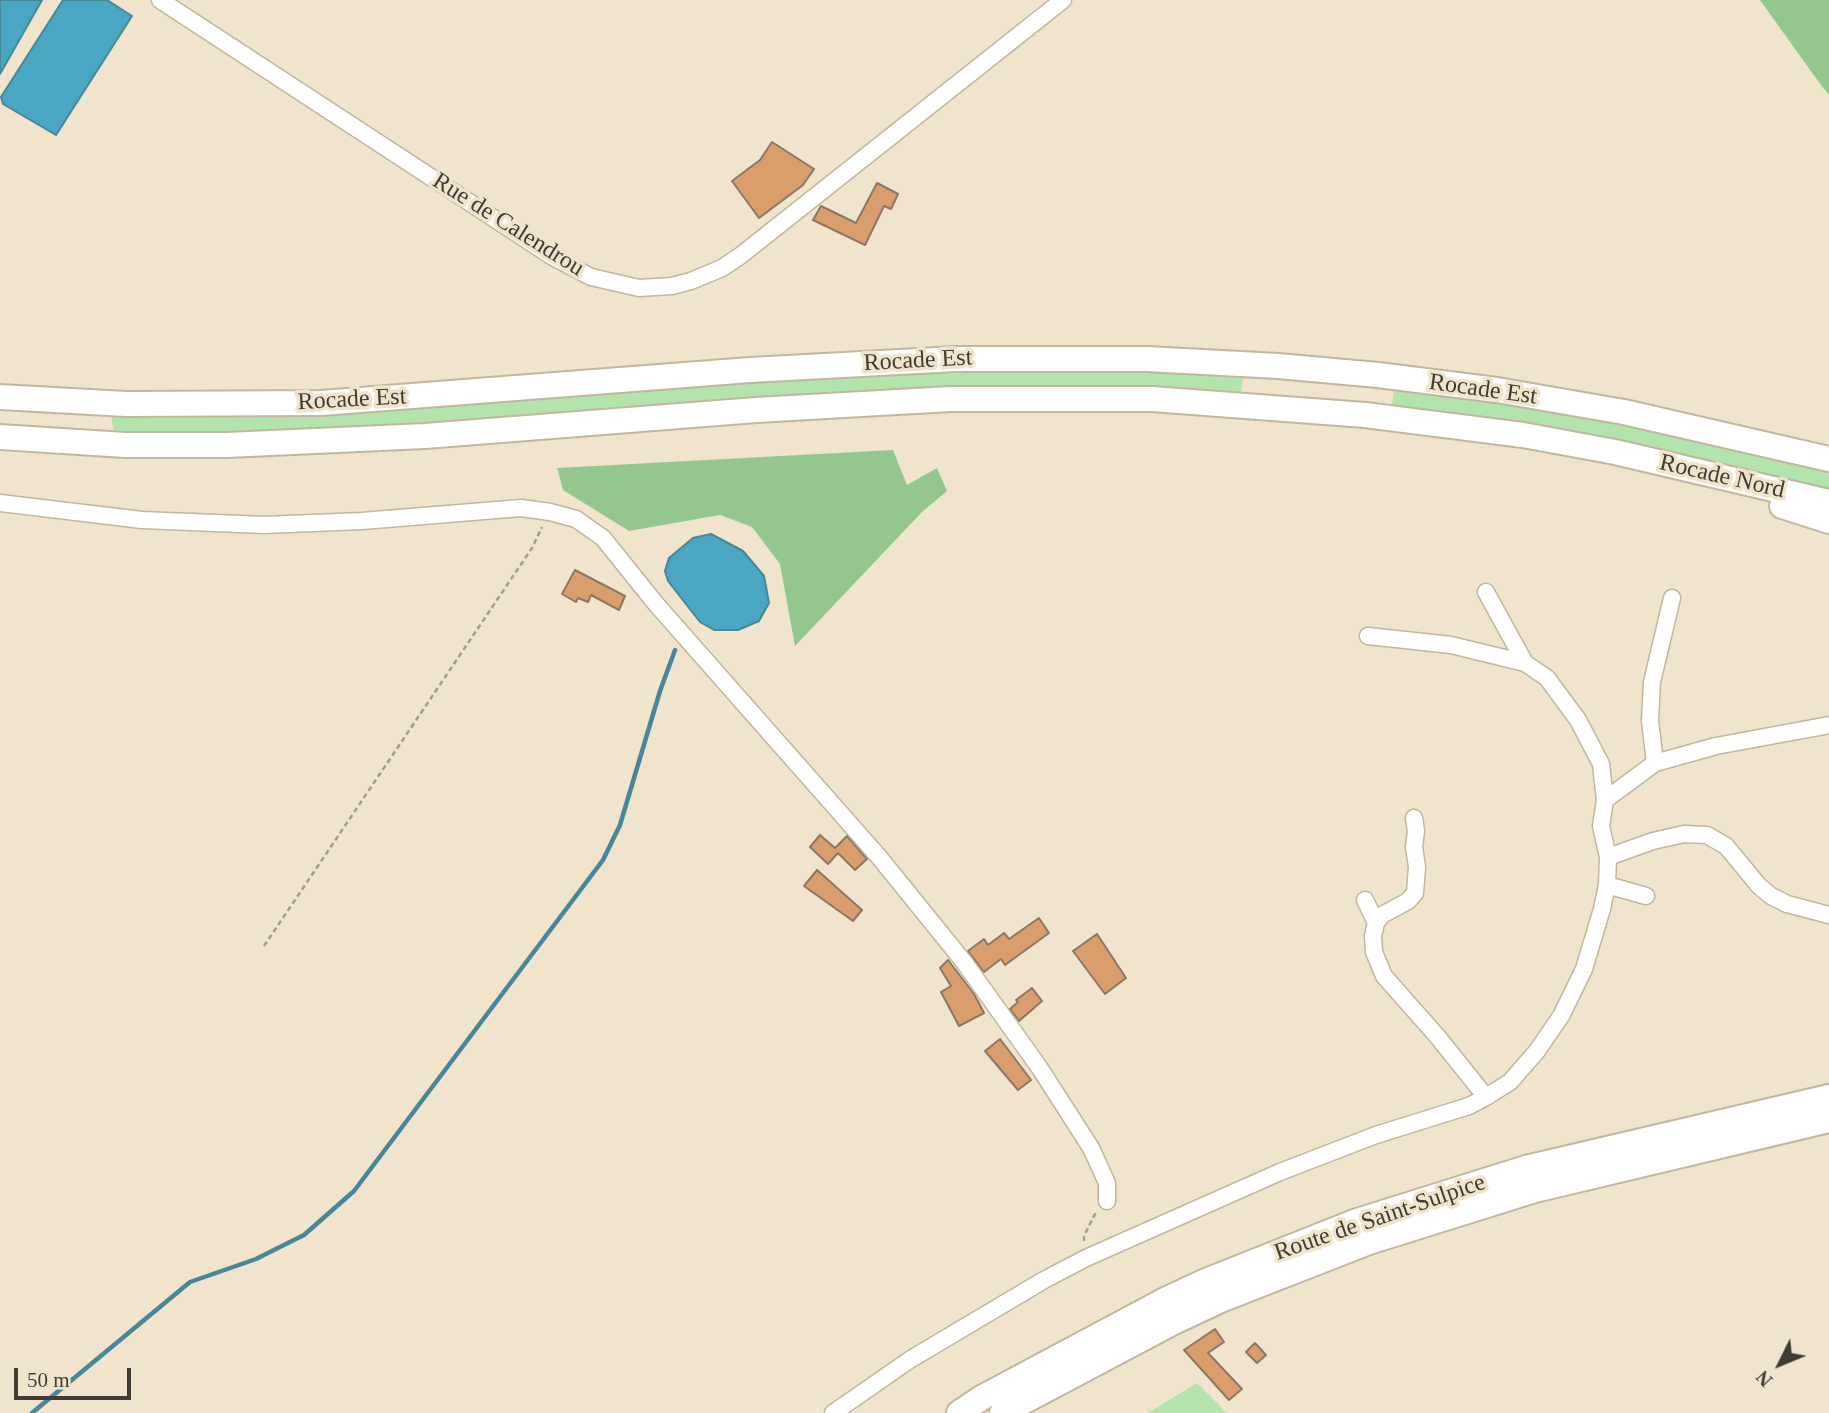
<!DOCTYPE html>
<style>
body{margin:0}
#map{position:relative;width:1829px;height:1413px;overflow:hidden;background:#f0e4cc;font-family:Georgia,serif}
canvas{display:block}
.north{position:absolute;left:1745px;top:1329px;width:70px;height:70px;-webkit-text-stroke:5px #f0e4cc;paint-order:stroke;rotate:227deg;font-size:19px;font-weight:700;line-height:28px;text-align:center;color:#413c33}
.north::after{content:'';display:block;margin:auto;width:24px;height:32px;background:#413c33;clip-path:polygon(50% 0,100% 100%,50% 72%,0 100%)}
.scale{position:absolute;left:14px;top:1368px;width:117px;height:32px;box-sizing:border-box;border:4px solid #413c33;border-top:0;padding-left:9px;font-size:21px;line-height:24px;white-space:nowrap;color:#413c33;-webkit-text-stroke:5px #f0e4cc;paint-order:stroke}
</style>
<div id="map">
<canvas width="1829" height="1413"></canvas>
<div class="north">N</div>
<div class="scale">50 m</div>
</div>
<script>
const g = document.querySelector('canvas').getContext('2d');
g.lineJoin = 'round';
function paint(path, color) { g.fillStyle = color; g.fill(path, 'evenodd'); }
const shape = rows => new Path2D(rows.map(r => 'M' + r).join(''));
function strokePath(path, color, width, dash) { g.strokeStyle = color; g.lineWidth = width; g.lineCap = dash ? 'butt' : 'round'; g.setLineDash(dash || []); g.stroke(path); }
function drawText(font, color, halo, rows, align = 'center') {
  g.font = font + ' Georgia,serif'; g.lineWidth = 7; g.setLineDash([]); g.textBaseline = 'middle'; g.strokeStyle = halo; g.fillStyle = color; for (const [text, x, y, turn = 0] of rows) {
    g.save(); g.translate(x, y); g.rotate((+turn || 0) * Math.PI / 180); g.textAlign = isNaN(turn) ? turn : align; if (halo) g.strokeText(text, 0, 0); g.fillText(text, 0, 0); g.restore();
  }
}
paint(shape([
 [1150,370,1243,376,1241,393,1034,385,942,387,679,403,330,430,228,433,114,433,111,415,228,417,326,413,503,402,678,387,944,371],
 [1394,389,1588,417,1666,432,1829,471,1829,489,1624,442,1392,406],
 [1197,1383,1227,1413,1148,1413]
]), '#b2e4ac');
paint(shape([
 [1760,0,1829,0,1829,95,1818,81],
 [893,450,907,485,937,468,947,491,922,512,795,646,780,564,752,527,720,515,629,531,563,490,557,468]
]), '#94c78d');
const water = shape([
 [0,0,42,0,0,74,0,0],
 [63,0,107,0,132,16,56,135,3,104,1,97,63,0],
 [711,534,743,551,764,576,769,603,759,621,738,630,714,630,700,622,668,581,665,571,669,558,693,538,711,534]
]);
paint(water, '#49a7c4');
strokePath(water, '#478798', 2);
strokePath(shape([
 [32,1413,190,1282,256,1259,304,1235,354,1191,603,860,620,825,660,691,675,650]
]), '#478798', 4.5);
const building = shape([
 [772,142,814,169,803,185,759,218,732,181,760,160,772,142],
 [877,183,898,194,891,209,884,206,865,245,813,220,821,206,856,223,877,183],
 [575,570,625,596,619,610,591,595,588,602,578,598,576,602,562,594,575,570],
 [820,835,835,848,847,836,867,859,855,870,838,853,828,864,810,847,820,835],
 [817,870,862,910,853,921,804,886,817,870],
 [1039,918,1049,933,1005,965,1001,959,984,972,968,951,984,939,988,945,1004,933,1009,939,1039,918],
 [1097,934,1126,978,1105,994,1073,951,1097,934],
 [948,960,974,994,984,1013,959,1026,941,992,951,986,940,968,948,960],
 [1032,988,1042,1001,1019,1021,1010,1009,1018,1002,1016,1000,1032,988],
 [1000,1039,1031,1080,1018,1090,985,1051,1000,1039],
 [1215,1329,1224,1342,1208,1353,1242,1389,1229,1400,1184,1350,1215,1329],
 [1255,1343,1266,1355,1257,1363,1246,1352,1255,1343]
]);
paint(building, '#da9e6d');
strokePath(building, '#8c7767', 2);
const minor = shape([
 [160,0,553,257,591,277,639,288,672,286,691,281,722,268,740,256,1063,0],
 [0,503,142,520,264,525,362,521,521,508,550,512,576,519,603,538,656,604,879,857,964,962,1039,1067,1091,1148,1107,1183,1107,1201],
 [1486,592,1525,663,1547,678,1578,720,1601,764,1605,800,1601,826,1608,857,1607,885,1602,909,1584,969,1561,1016,1537,1051,1510,1082,1486,1097],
 [1368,636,1451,645,1525,663],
 [1655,763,1650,720,1652,682,1672,598],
 [1605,800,1655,763,1716,746,1829,725],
 [1608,857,1653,841,1684,834,1707,835,1726,846,1759,886,1771,896,1787,904,1829,915],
 [1607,885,1646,896],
 [1376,923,1382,915,1408,901,1415,893,1417,867,1414,847,1416,831,1414,818],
 [833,1413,911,1359,1044,1280,1086,1258,1280,1172,1376,1135,1469,1106,1486,1097,1437,1036,1384,976,1374,952,1373,936,1376,923,1365,900]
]);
const highway = shape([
 [0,397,126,404,321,403,750,370,955,359,1147,359,1278,366,1378,375,1497,390,1624,412,1829,459],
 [0,437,125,445,227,445,425,436,756,410,951,399,1152,399,1365,415,1523,435,1615,452,1829,502],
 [1782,506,1829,521],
 [959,1413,983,1397,1163,1301,1206,1281,1357,1221,1526,1168,1829,1097],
 [1002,1413,1174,1322,1223,1299,1369,1242,1535,1190,1829,1120]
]);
strokePath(minor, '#c2b69f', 19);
strokePath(highway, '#c2b69f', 28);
strokePath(shape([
 [264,946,532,548,542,527],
 [1084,1241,1084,1236,1096,1212]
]), '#a49b89', 2.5, [5, 3.5]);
strokePath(minor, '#fff', 16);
strokePath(highway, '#fff', 24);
drawText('24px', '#413c33', '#f0e4cc', [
 ["Rue de Calendrou",508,225,32],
 ["Rocade Est",918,361,-3],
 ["Rocade Est",1483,390,8],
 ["Rocade Est",352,400,-3],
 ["Rocade Nord",1722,477,13],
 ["Route de Saint-Sulpice",1380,1218,-19]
]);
</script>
